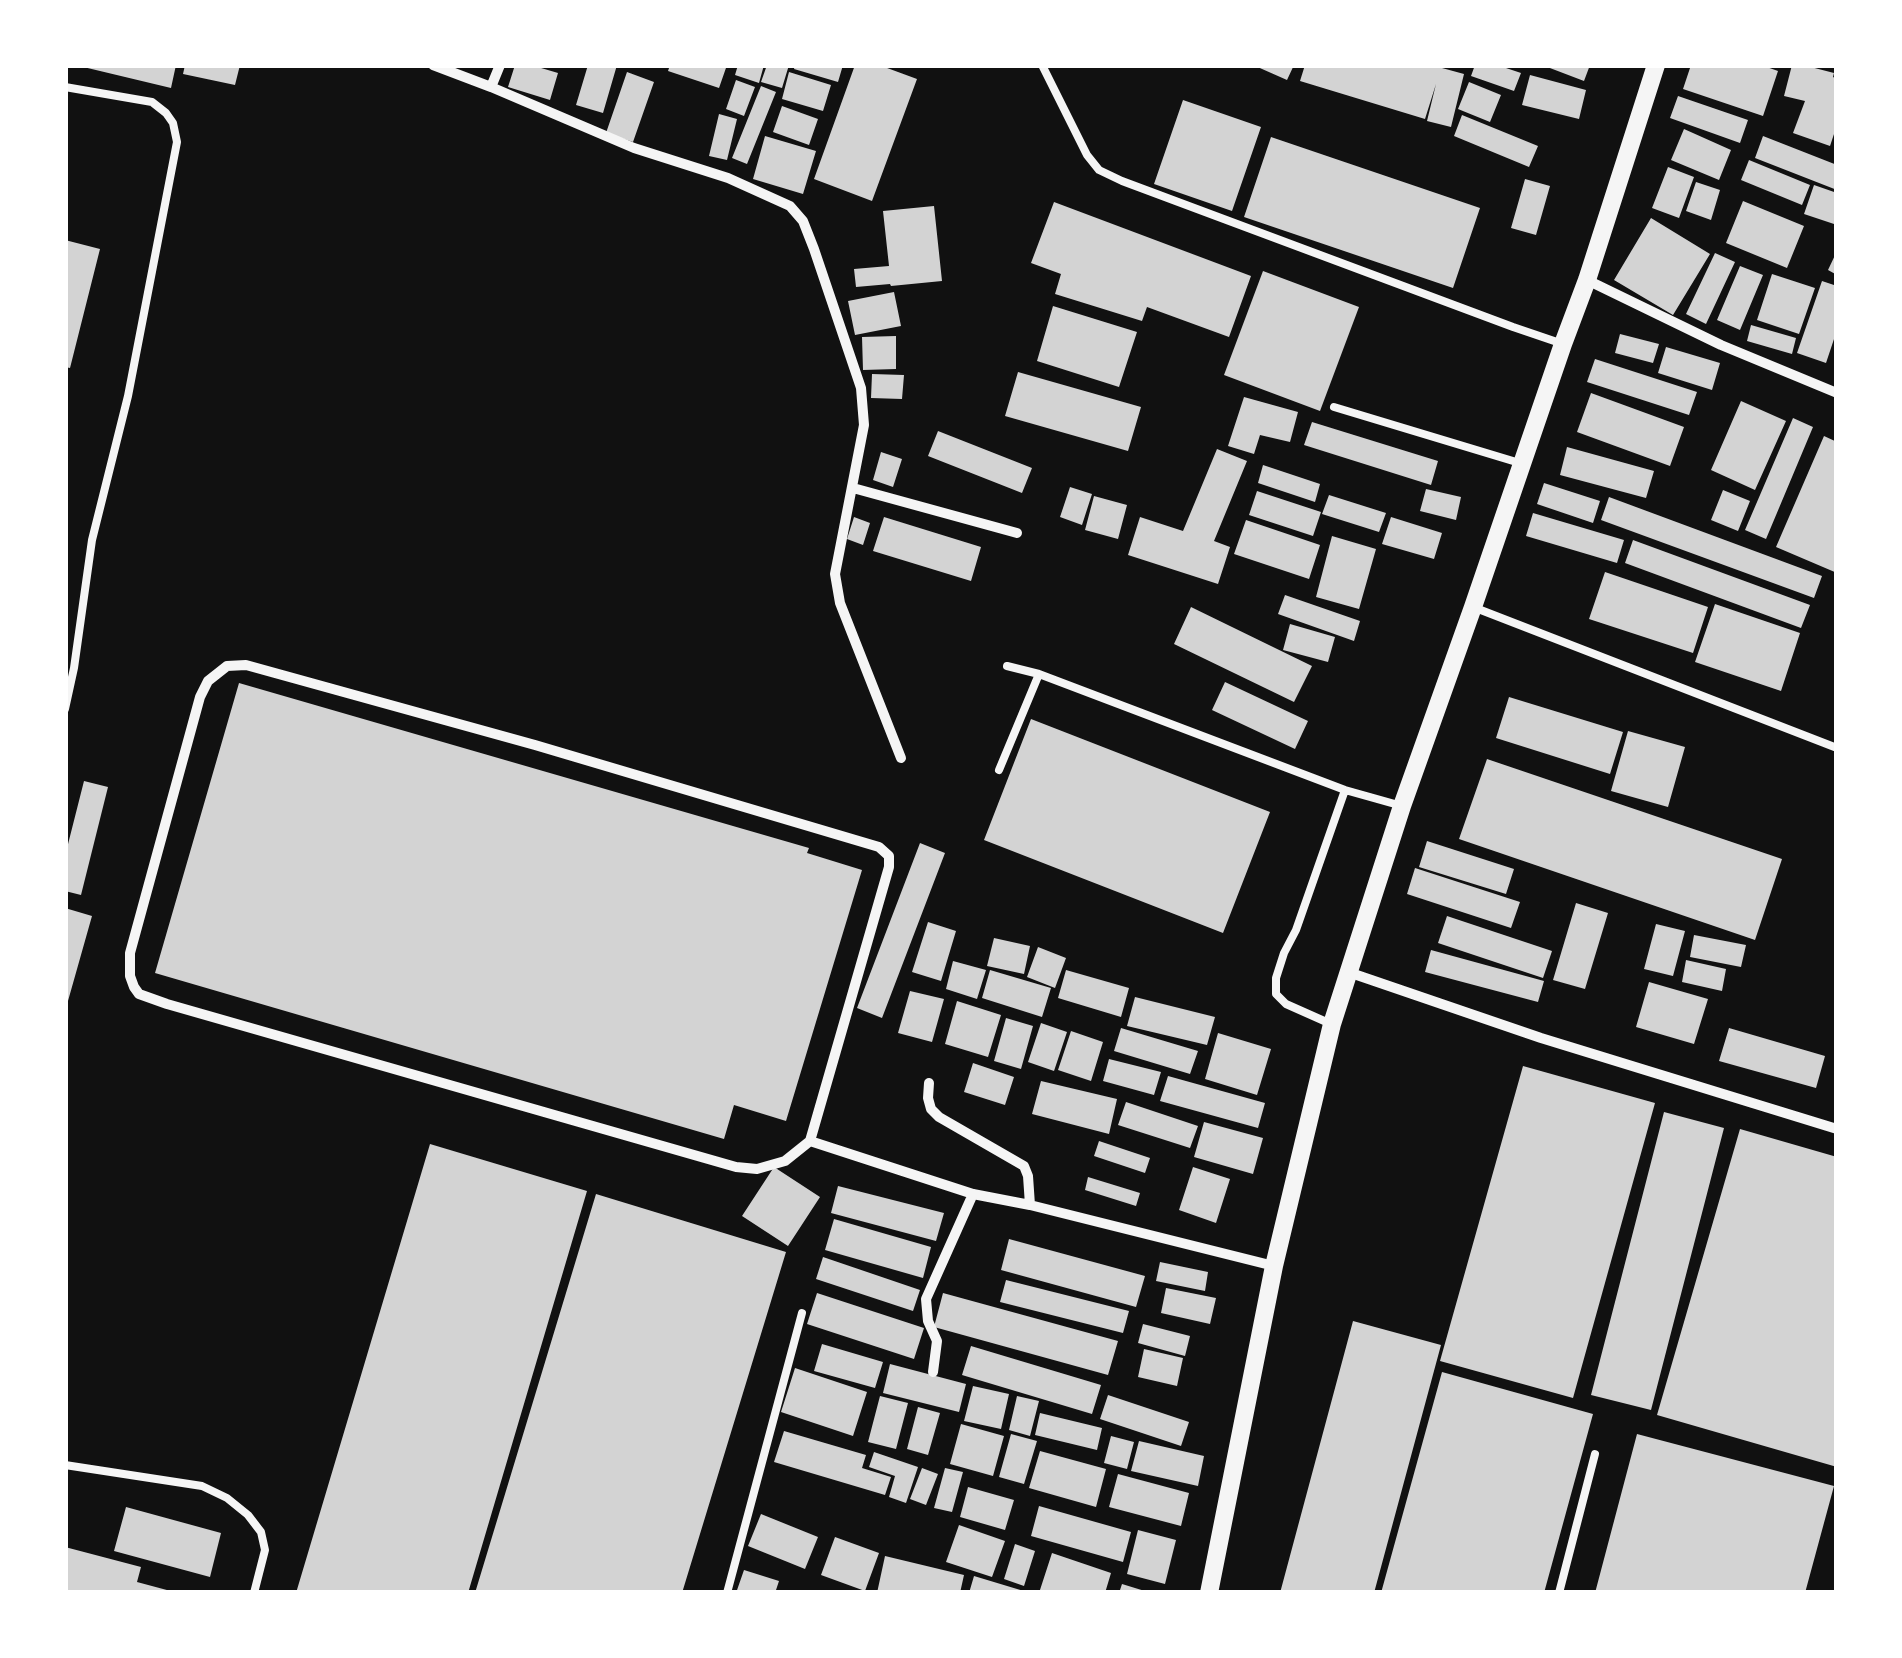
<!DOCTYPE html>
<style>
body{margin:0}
#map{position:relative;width:1902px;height:1658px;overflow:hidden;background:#111;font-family:Jost,sans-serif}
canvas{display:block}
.frame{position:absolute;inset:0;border:68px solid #fff;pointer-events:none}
</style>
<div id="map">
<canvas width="1902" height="1658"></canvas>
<div class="frame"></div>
</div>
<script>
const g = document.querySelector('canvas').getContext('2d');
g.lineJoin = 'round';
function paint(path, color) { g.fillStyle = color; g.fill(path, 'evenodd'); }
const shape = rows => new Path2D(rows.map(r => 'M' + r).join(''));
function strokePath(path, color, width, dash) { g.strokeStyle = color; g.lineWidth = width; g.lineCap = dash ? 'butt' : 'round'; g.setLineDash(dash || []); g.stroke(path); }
paint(shape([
 [75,65,176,65,171,88],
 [185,65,240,65,235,85,183,74],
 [515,65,531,65,558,73,550,100,508,87],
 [588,65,617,65,603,113,576,105],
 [670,65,727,65,719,88,668,71],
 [738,65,764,65,759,83,735,75],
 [767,65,789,65,782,88,761,82],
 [795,65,843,65,838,82,794,69],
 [855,65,879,65,917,79,872,201,814,179],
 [1253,65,1294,65,1287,80],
 [1305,65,1431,65,1464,74,1451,127,1427,121,1436,84,1425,119,1300,81],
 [1475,65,1497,65,1521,73,1514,91,1471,76],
 [1542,65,1590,65,1584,81],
 [1691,65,1761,65,1778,71,1763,116,1683,89],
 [1792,65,1803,65,1834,73,1833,77,1837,79,1837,125,1830,146,1793,133,1805,101,1784,96],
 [627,72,654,82,633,142,606,133],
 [789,72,831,85,823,111,782,99],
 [1530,75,1586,90,1579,119,1522,105],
 [736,80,755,87,744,116,726,109],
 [1469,82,1501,95,1490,122,1458,109],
 [761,86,776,92,747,164,732,158],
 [1678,96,1748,120,1740,143,1670,118],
 [1183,100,1261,127,1232,211,1154,184],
 [782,106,818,119,809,145,773,132],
 [719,114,737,119,727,160,709,156],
 [1462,115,1538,146,1529,167,1454,136],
 [1684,129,1731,150,1719,180,1671,160],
 [765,136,816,151,803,194,753,179],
 [1763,136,1837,165,1837,190,1755,158],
 [1271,137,1480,208,1453,288,1244,217],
 [1749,160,1810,185,1802,205,1741,180],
 [1668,167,1694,177,1679,218,1652,208],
 [1525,179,1550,186,1536,235,1511,228],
 [1696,182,1720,190,1711,220,1686,211],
 [1814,185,1837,193,1837,225,1804,214],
 [1743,201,1804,226,1787,268,1726,243],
 [1054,202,1251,276,1229,337,1147,307,1142,321,1055,294,1061,274,1031,263],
 [934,206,942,281,891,286,890,284,856,287,854,269,889,266,883,211],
 [1651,218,1710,254,1673,315,1614,280],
 [65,240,100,249,70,368,65,367],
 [1837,251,1837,275,1828,270],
 [1715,253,1735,262,1706,324,1686,314],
 [1740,266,1763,275,1740,330,1717,320],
 [1263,271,1359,307,1320,411,1224,375],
 [1772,274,1815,288,1799,334,1757,320],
 [1822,281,1837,286,1837,330,1826,363,1797,353],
 [894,292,901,326,855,335,848,301],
 [1053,306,1137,332,1119,387,1037,361],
 [1751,325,1796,338,1792,354,1747,341],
 [1620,334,1659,344,1653,363,1615,353],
 [896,336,896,369,863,370,862,337],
 [1666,347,1720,363,1712,390,1658,373],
 [1595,359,1697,392,1689,415,1587,382],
 [1018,372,1141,407,1128,451,1005,416],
 [872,374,904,375,902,399,871,398],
 [1591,393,1684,427,1670,466,1577,432],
 [1244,397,1298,412,1290,442,1260,435,1254,454,1228,446],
 [1741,401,1786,421,1755,490,1711,470],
 [1793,418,1813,427,1766,539,1745,530],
 [1312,422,1438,461,1431,485,1304,445],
 [938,431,1032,468,1022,493,928,456],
 [1824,436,1837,442,1837,573,1776,547],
 [1567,447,1654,471,1646,498,1560,475],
 [1217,449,1247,461,1214,541,1230,547,1218,584,1128,555,1140,517,1183,531],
 [881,452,902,459,893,487,873,480],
 [1263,465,1320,484,1315,502,1258,483],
 [1544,483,1600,501,1593,523,1537,504],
 [1070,487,1092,494,1082,525,1060,517],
 [1426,489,1461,497,1456,520,1420,511],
 [1723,490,1750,501,1738,531,1711,520],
 [1257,491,1321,512,1313,536,1249,515],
 [1329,495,1386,513,1379,532,1322,514],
 [1094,496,1127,505,1118,539,1085,530],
 [1609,497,1822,576,1814,598,1601,520],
 [1533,513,1624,540,1617,563,1526,536],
 [854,517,870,523,863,545,847,539],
 [884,517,981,547,971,581,873,551],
 [1391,517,1442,533,1434,559,1382,544],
 [1246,520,1320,545,1309,579,1234,554],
 [1332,536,1376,549,1359,609,1316,597],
 [1633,540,1810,605,1801,628,1625,563],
 [1605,572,1708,607,1693,653,1589,619],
 [1285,595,1360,621,1354,641,1278,614],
 [1715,604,1800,633,1781,691,1695,662],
 [1191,607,1312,666,1294,702,1174,644],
 [1290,624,1335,637,1328,662,1283,650],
 [1225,682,1308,721,1295,749,1212,710],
 [239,683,809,848,807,853,862,870,786,1121,734,1105,724,1139,155,973],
 [1509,697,1623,732,1610,774,1496,738],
 [1031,719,1270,812,1223,933,984,840],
 [1628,731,1685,747,1668,807,1611,791],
 [1487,759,1782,859,1755,940,1459,839],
 [84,781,108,787,81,895,65,891,65,856],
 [1427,841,1514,869,1506,894,1419,867],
 [920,843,945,853,882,1018,857,1008],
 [1415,868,1520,902,1511,928,1407,894],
 [1576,903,1608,913,1585,989,1553,980],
 [65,908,92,916,66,1008,65,1008],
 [1447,916,1552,951,1543,978,1438,943],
 [928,922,956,931,941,981,912,972],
 [1656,924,1685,931,1673,976,1644,969],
 [1694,935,1746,945,1741,967,1690,957],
 [994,938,1030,946,1024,974,987,966],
 [1038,947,1066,958,1055,988,1027,977],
 [1431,950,1544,981,1538,1002,1425,972],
 [1686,960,1726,969,1722,991,1682,982],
 [953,961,986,970,977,999,946,989],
 [990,970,1051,988,1042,1017,982,998],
 [1066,970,1129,988,1121,1017,1058,998],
 [1649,982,1708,999,1694,1044,1636,1027],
 [910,991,944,999,932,1042,898,1033],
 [1135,997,1215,1017,1207,1045,1127,1026],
 [957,1001,1001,1015,988,1057,945,1044],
 [1006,1018,1033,1026,1021,1069,994,1061],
 [1041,1023,1067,1032,1054,1071,1028,1062],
 [1121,1028,1198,1051,1190,1074,1114,1051],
 [1729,1028,1825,1056,1816,1088,1719,1061],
 [1071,1031,1103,1042,1091,1081,1058,1070],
 [1218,1033,1271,1049,1257,1095,1205,1079],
 [1109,1059,1161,1072,1154,1095,1103,1081],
 [973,1063,1014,1077,1005,1105,964,1092],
 [1523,1066,1655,1103,1573,1398,1440,1361],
 [1168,1076,1265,1103,1258,1128,1160,1101],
 [1041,1081,1117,1099,1109,1134,1032,1114],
 [1126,1102,1198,1126,1190,1148,1118,1125],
 [1664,1112,1724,1128,1651,1410,1591,1395],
 [1204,1122,1263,1138,1253,1174,1194,1157],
 [1740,1129,1837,1157,1837,1467,1657,1415],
 [1099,1141,1150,1158,1145,1173,1094,1156],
 [430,1144,587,1191,468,1593,296,1593],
 [774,1167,820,1197,788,1246,742,1216],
 [1193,1167,1230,1179,1216,1223,1179,1210],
 [1088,1177,1140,1193,1136,1206,1085,1190],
 [838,1186,944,1213,936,1241,831,1213],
 [596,1194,786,1252,682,1593,475,1593],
 [834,1219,931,1247,923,1278,825,1250],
 [1009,1239,1145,1276,1136,1307,1001,1270],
 [823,1257,920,1290,913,1311,816,1279],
 [1160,1262,1208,1272,1205,1291,1156,1281],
 [1006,1280,1129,1311,1123,1333,1000,1302],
 [1166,1288,1216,1298,1210,1324,1161,1313],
 [817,1293,924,1328,914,1359,807,1324],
 [943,1293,1118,1341,1108,1375,934,1327],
 [1353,1321,1441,1345,1374,1593,1280,1593],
 [1143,1324,1190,1336,1185,1356,1138,1343],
 [822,1344,883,1362,875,1388,814,1371],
 [971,1346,1101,1385,1092,1414,962,1375],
 [1144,1349,1183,1358,1177,1386,1138,1377],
 [890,1364,966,1384,959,1412,883,1393],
 [795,1368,867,1392,853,1436,781,1412],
 [1442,1372,1593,1414,1544,1593,1381,1593],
 [973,1386,1009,1394,1001,1429,964,1421],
 [1108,1395,1189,1422,1181,1446,1100,1419],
 [880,1396,908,1403,896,1449,868,1442],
 [1017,1396,1039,1401,1030,1436,1009,1430],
 [918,1407,940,1413,928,1455,907,1449],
 [1040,1413,1102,1428,1097,1450,1035,1435],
 [961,1424,1004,1436,993,1476,950,1464],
 [784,1431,866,1455,862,1468,891,1477,885,1495,774,1462],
 [1011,1434,1037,1441,1024,1484,999,1477],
 [1637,1434,1834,1486,1805,1593,1595,1593],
 [1111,1436,1134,1442,1127,1469,1104,1463],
 [1139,1441,1204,1456,1198,1486,1131,1471],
 [1040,1451,1106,1469,1096,1507,1029,1488],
 [874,1452,918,1467,906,1503,889,1497,895,1476,869,1467],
 [922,1468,938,1474,926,1505,910,1499],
 [945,1468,963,1472,952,1512,934,1508],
 [1118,1474,1189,1493,1181,1526,1109,1507],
 [968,1487,1014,1500,1005,1530,960,1517],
 [1039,1506,1131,1532,1123,1562,1031,1536],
 [126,1507,221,1533,210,1577,114,1551],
 [761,1514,818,1537,805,1569,748,1546],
 [959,1525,1005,1541,992,1577,946,1562],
 [1138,1530,1176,1540,1165,1584,1127,1574],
 [835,1537,879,1553,865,1591,821,1575],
 [1015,1544,1035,1551,1024,1586,1004,1579],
 [65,1547,141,1567,137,1582,178,1593,65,1593],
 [1052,1553,1111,1573,1105,1593,1039,1593],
 [885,1556,964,1575,960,1593,877,1593],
 [744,1570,779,1581,775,1593,736,1593],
 [974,1576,1027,1592,1027,1593,969,1593],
 [1122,1584,1148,1592,1148,1593,1119,1593]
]), '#d3d3d3');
strokePath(shape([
 [1042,65,1087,155,1099,170,1122,181,1513,327,1563,344],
 [65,87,152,102,166,113,173,123,177,142,128,396,92,540,74,668,65,709],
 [1334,407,1523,464],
 [1473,607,1837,748],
 [1007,666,1039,674,1345,790,1402,806],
 [999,770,1039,674],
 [1331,1024,1286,1004,1276,994,1276,978,1284,953,1296,930,1345,790],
 [65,1465,202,1486,227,1498,248,1515,261,1532,265,1550,254,1593],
 [727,1593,802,1313],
 [1559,1593,1595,1454]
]), '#f5f5f5', 8);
strokePath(shape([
 [433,65,491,87,634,148,728,178,790,206,803,221,814,249,861,388,864,425,835,574,840,603,901,758],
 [491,87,500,65],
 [1587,280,1721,345,1837,393],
 [853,488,1017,533],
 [1348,972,1541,1038,1837,1129],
 [929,1083,928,1098,931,1109,939,1117,1024,1166,1028,1176,1030,1205],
 [810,1141,889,867,889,856,879,847,535,745,246,665,227,666,208,681,200,697,130,953,130,976,134,987,139,994,167,1004,736,1167,757,1169,785,1161,810,1141,973,1194,1030,1205,1274,1266],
 [933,1372,937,1341,928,1321,926,1299,973,1194]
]), '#f5f5f5', 10);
strokePath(shape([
 [1209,1593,1274,1266,1332,1024,1402,806,1473,607,1563,344,1587,280,1656,65]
]), '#f5f5f5', 18);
</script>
